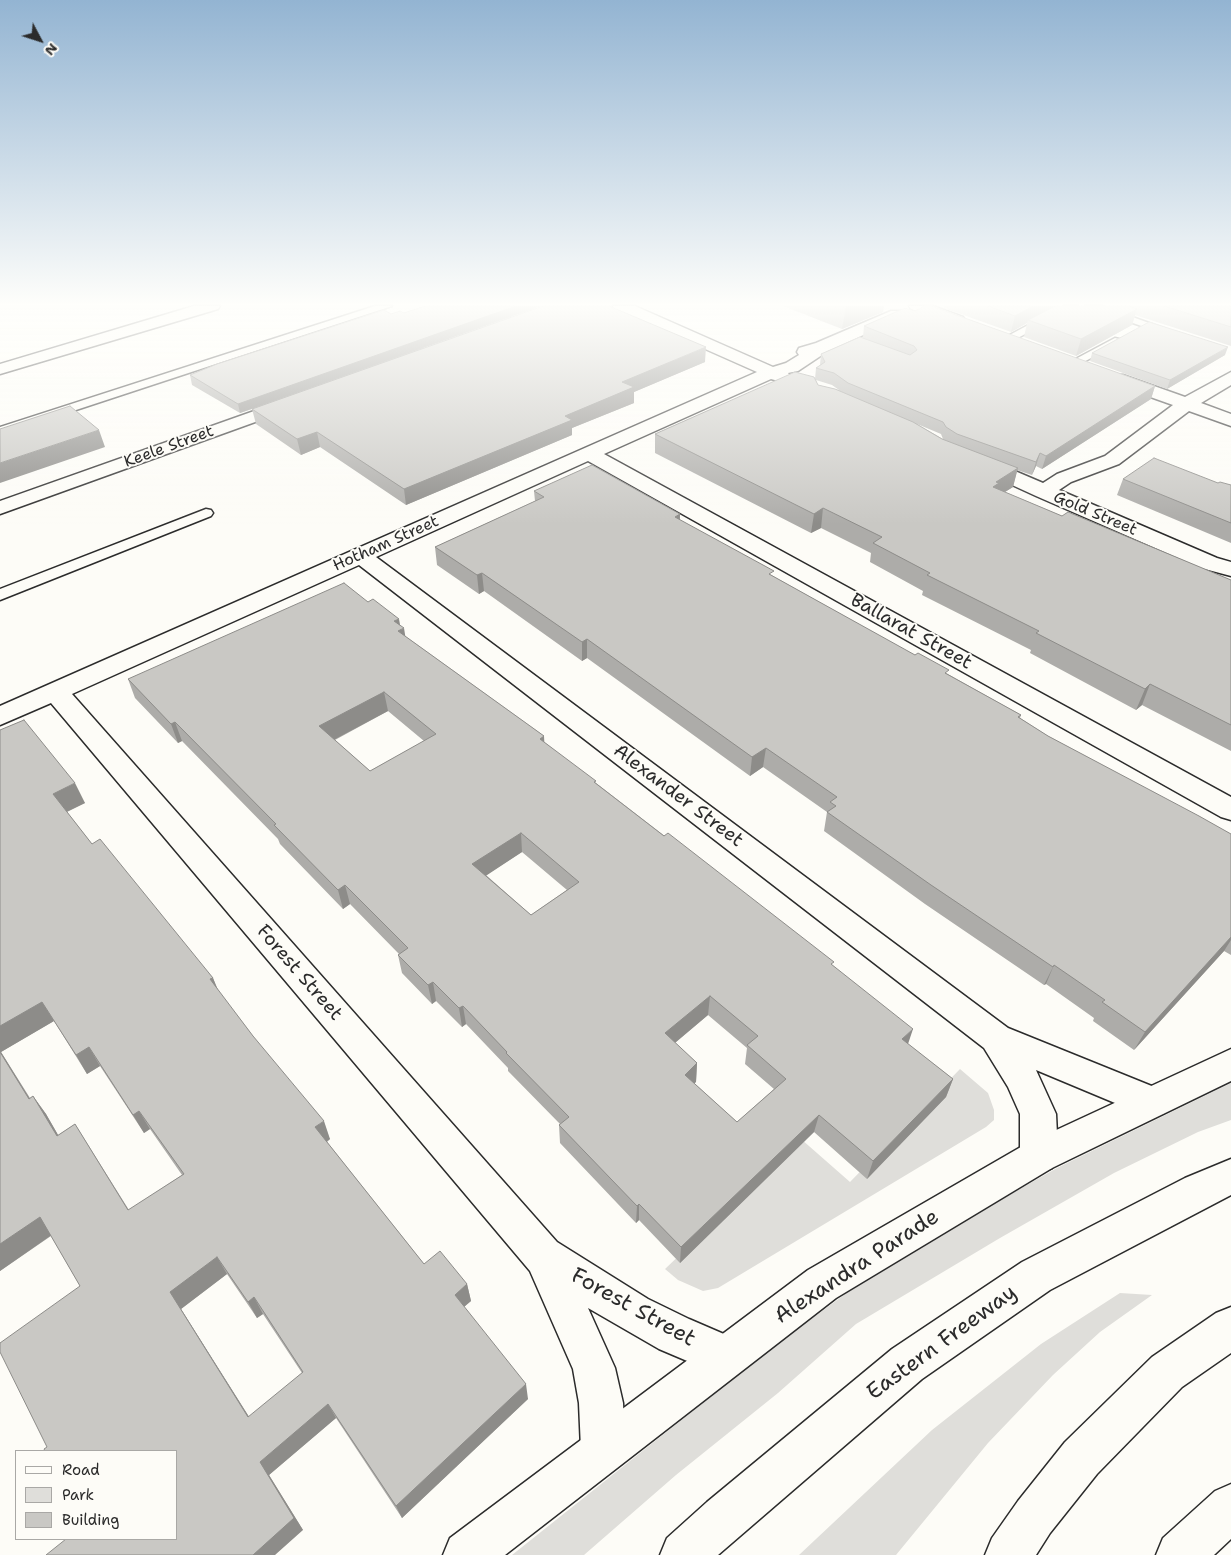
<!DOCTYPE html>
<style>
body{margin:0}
#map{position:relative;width:1231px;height:1555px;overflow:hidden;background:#fdfcf7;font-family:"Shantell Sans",sans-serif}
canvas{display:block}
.legend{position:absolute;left:15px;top:1450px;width:162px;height:90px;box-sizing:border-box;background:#fdfcf7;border:1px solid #a9a8a5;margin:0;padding:6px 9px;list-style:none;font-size:15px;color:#2b2b2b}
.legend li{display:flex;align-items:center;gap:10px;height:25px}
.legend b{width:25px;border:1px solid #a9a8a5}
.north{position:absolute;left:15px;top:15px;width:50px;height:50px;-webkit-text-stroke:4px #fdfcf7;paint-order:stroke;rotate:130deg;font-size:14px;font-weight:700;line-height:20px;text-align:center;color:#2b2b2b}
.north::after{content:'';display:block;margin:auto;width:18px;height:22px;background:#2b2b2b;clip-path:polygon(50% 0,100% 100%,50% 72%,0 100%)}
</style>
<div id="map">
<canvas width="1231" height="1555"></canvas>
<ul class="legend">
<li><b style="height:6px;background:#fdfcf7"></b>Road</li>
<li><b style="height:14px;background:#dfdeda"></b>Park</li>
<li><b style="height:14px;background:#c9c8c4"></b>Building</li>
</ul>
<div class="north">N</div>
</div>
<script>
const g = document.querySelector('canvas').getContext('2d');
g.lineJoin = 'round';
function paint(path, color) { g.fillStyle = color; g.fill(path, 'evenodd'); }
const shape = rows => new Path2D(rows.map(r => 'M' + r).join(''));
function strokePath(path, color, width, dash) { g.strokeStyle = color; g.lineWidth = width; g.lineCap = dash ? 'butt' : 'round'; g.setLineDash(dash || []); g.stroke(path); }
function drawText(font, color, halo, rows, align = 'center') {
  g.font = font + ' "Shantell Sans",sans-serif'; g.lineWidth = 4; g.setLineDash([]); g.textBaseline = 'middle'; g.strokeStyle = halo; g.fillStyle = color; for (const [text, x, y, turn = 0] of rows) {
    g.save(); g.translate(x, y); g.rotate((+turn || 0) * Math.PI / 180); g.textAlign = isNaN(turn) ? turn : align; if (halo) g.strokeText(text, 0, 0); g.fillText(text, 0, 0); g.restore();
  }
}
paint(shape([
 [960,1069,988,1093,994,1110,994,1120,986,1127,718,1288,703,1291,678,1280,665,1269,801,1139,850,1182],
 [1231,1083,1231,1120,1198,1132,1114,1173,1000,1238,856,1324,778,1393,676,1475,584,1555,512,1555,773,1347,848,1292,979,1212,1057,1168],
 [1120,1293,1152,1295,1100,1332,1053,1375,988,1443,896,1555,799,1555,932,1430,1041,1344]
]), '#dfdeda');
const service = shape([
 [375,306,392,306,0,435,0,427,375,306],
 [1064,306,1078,306,1012,341,1004,341,1002,339,1064,306],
 [1085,306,1102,306,1174,332,1168,335,1164,334,1085,306],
 [1115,338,1119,339,1119,343,1078,365,1070,365,1068,363,1115,338],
 [206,509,211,510,213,513,211,516,0,600,0,589,206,509]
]);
const minor = shape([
 [194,306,220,306,218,309,0,374,0,364,194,306],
 [613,306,635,306,773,367,786,363,799,355,797,352,799,348,816,343,891,311,903,311,905,314,903,317,828,351,798,371,788,373,791,377,788,381,782,382,771,379,604,454,1231,797,1231,820,1221,817,588,461,376,557,1008,1028,1164,1091,1169,1102,1164,1113,1151,1118,1036,1070,1056,1114,1058,1156,1052,1168,1039,1173,1026,1168,1020,1156,1020,1114,1008,1087,984,1048,359,565,72,694,557,1242,648,1299,689,1319,740,1341,746,1356,740,1371,725,1377,659,1349,588,1308,615,1368,623,1403,625,1449,619,1465,603,1471,587,1465,581,1449,579,1403,573,1369,530,1271,51,703,0,725,0,706,757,372,615,309,613,306],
 [909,306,933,306,963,317,965,320,957,325,911,309,909,306],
 [1231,372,1231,385,1201,403,1231,414,1231,426,1189,411,1119,464,1071,482,1059,490,1217,558,1231,562,1231,576,1201,568,1036,496,975,468,972,464,975,460,982,458,989,460,1043,483,1057,474,1105,456,1173,405,1111,383,1108,379,1111,375,1123,375,1185,397,1231,372],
 [288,399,294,400,297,404,294,408,0,514,0,501,288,399]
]);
const primary = shape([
 [1231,1049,1231,1081,1052,1168,836,1298,505,1555,443,1555,450,1538,808,1270,1026,1144,1231,1049]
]);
const motorway = shape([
 [1231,1159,1231,1195,1050,1290,922,1379,718,1555,660,1555,667,1538,707,1502,892,1349,1022,1262,1185,1178,1231,1159],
 [1231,1307,1231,1353,1182,1387,1097,1474,1050,1533,1036,1555,985,1555,992,1538,1018,1501,1065,1442,1152,1357,1216,1313,1231,1307],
 [1231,1484,1231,1539,1214,1555,1156,1555,1163,1538,1215,1491,1231,1484]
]);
strokePath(service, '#2b2b2b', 3);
strokePath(minor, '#2b2b2b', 3);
strokePath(primary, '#2b2b2b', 3);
strokePath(motorway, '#2b2b2b', 3);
paint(service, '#fdfcf7');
paint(minor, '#fdfcf7');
paint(primary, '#fdfcf7');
paint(motorway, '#fdfcf7');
paint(shape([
 [425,306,541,306,423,348,705,362,634,392,634,403,572,428,572,435,406,505,320,447,301,455,256,424,252,409,240,413,192,385,190,375,391,314,404,313],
 [783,306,884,306,883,312,842,329],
 [944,306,1231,306,1231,346,1135,315,1132,325,1076,356,1024,337,1027,323,1011,332,944,308],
 [915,311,1155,386,1151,399,1042,469,1036,466,1032,475,1017,470,1013,487,1005,492,1062,516,1231,580,1231,751,1142,705,1136,710,1030,653,1031,650,922,595,923,591,870,562,871,553,821,528,811,533,655,453,655,434,815,379,816,368,820,365,821,354,863,337,864,326],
 [816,380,832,385,839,390,818,385],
 [917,424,941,434,943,439],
 [1092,353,1225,355,1167,389,1090,361],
 [1123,479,1218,483,1231,485,1231,543,1117,495],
 [534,491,680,514,680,520,773,576,1021,715,1020,718,1048,736,1231,834,1231,955,1224,951,1134,1050,1093,1021,1094,1018,1046,984,1044,985,925,904,824,831,827,812,763,767,750,776,587,658,582,661,484,591,479,594,437,565,435,547,535,501],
 [400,626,405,636,544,736,544,742,596,783,833,966,908,1044,953,1079,946,1097,867,1179,814,1132,680,1263,639,1220,636,1223,560,1143,559,1125,560,1124,508,1071,508,1068,466,1024,462,1027,436,1001,432,1004,402,973,398,955,399,954,350,904,343,909,280,844,278,839,182,741,178,743,135,698,128,679],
 [388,711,424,741,370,771,335,740],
 [522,852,567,890,531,915,486,875],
 [708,1015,747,1048,745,1064,774,1089,737,1122,694,1083,696,1082,697,1063,675,1043],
 [0,730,85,803,67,812,92,844,213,978,217,989,330,1139,327,1142,424,1264,467,1284,471,1301,464,1307,528,1399,402,1518,336,1418,269,1475,303,1530,176,1539,47,1447,80,1286,51,1236,0,1271],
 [54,1021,87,1074,100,1066,144,1133,150,1129,182,1175,129,1210,75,1124,58,1135,46,1114,33,1096,30,1098,1,1052],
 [227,1274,257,1318,263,1314,302,1373,249,1417,181,1309]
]), '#adaca9');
paint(shape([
 [516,306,541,306,240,413,238,404],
 [847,306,884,306,883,312,842,329,846,307],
 [1033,306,1059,306,1028,320,1027,323,1011,332,1015,316],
 [1137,309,1132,325,1076,356,1081,339],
 [706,347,705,362,634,392,634,403,572,428,572,435,406,505,404,489,565,416,622,382],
 [1228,347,1225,355,1167,389,1170,380],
 [1155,386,1151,399,1042,469,1046,456],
 [99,430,105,447,0,483,0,463],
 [317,432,320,447,301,455,297,439],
 [1040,453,1036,466,1032,475,1036,462],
 [1018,468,1013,487,995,498,993,487,996,482],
 [823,508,821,528,811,533,814,514],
 [680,514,679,532,675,517],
 [482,573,484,591,479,594,477,575],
 [399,619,401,630,404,628,407,647,394,621],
 [587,639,587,658,582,661,582,642],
 [1150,684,1142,705,1136,710,1145,689],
 [384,692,388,711,324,745,319,726],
 [175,722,182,741,178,743,171,724],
 [544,736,545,755,540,739],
 [766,748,763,767,750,776,752,757],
 [75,783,85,803,62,814,53,794],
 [521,833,522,852,475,883,472,864],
 [345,885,350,904,343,909,338,890],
 [1231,937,1231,940,1224,951,1134,1050,1145,1032],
 [1054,965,1046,984,1044,985],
 [213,978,221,997,210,979],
 [433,982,436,1001,432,1004,428,985],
 [710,996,708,1015,664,1052,665,1033],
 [42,1002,54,1021,1,1052,41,1117,29,1099,0,1052,0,1026],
 [463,1006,466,1024,462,1027,459,1008],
 [913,1029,907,1047,902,1039],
 [89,1047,100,1066,87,1074,76,1055],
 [697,1063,696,1082,683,1093,685,1075],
 [953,1079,946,1097,867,1179,873,1161],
 [33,1096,46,1114,69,1154,57,1136],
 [139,1111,150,1129,144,1133,133,1115],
 [819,1115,814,1132,680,1263,681,1247],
 [324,1121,330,1139,322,1145,315,1127],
 [639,1204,639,1220,636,1223,637,1206],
 [40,1217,53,1234,0,1271,0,1244],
 [217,1257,227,1274,181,1309,258,1431,248,1417,170,1292],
 [467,1284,471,1301,459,1311,455,1295],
 [254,1297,263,1314,257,1318,248,1302],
 [526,1384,528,1399,402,1518,396,1506],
 [328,1404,336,1418,269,1475,303,1530,275,1555,253,1555,260,1462]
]), '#8d8c89');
const building = shape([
 [425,306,516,306,238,404,190,375,217,364,384,310,391,314,400,311,404,313,425,306],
 [543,306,609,306,706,347,622,382,634,387,565,416,572,420,404,489,317,432,297,439,252,409,543,306],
 [925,306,931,306,1155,386,1046,456,1040,453,1036,462,957,434,946,427,943,422,848,383,834,373,816,368,825,362,821,354,860,337,910,355,917,350,914,346,864,326,905,308,915,311,925,306],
 [988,306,1033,306,1015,316,988,306],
 [1055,306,1129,306,1137,309,1081,339,1028,320,1055,306],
 [1164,306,1231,306,1231,327,1164,306],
 [1149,322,1228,347,1170,380,1092,353,1149,322],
 [795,372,814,377,818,385,835,389,913,422,942,439,1018,468,996,482,999,483,993,487,1062,516,1068,512,1231,580,1231,725,1150,684,1145,689,1036,633,1039,631,927,575,930,573,873,543,882,537,823,508,814,514,655,434,795,372],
 [70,406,99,430,0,463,0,429,70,406],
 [1154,458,1218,483,1220,482,1231,485,1231,523,1123,479,1154,458],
 [592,465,680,514,675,517,774,571,769,574,915,655,918,653,949,670,945,673,1021,715,1018,717,1048,736,1199,816,1231,834,1231,937,1145,1032,1102,1002,1105,1000,1054,965,1053,967,931,885,827,812,836,806,830,802,837,797,766,748,752,757,587,639,582,642,482,573,477,575,435,547,544,497,534,491,592,465],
 [344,583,368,602,373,599,399,619,394,621,404,628,398,631,544,736,540,739,596,781,594,782,664,836,668,833,834,962,831,964,913,1029,902,1039,953,1079,873,1161,819,1115,681,1247,639,1204,637,1206,559,1125,569,1117,506,1053,507,1052,463,1006,459,1008,433,982,428,985,398,955,408,948,345,885,338,890,274,825,276,824,175,722,171,724,128,679,344,583],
 [384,692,436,734,370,771,319,726,384,692],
 [521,833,579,882,531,915,472,864,521,833],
 [710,996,758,1036,747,1045,786,1079,737,1122,685,1075,697,1063,665,1033,710,996],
 [24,720,75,783,53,794,92,844,100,839,213,978,210,979,253,1036,324,1121,315,1127,424,1264,440,1251,467,1284,455,1295,526,1384,396,1506,328,1404,260,1462,294,1518,253,1555,46,1555,66,1539,176,1539,176,1451,45,1451,44,1449,47,1447,0,1352,0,1343,80,1286,40,1217,0,1244,0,1052,29,1099,33,1096,57,1136,75,1124,128,1210,184,1174,139,1111,133,1115,89,1047,76,1055,42,1002,0,1026,0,730,24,720],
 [217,1257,248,1302,254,1297,303,1372,248,1417,170,1292,217,1257]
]);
paint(building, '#c9c8c4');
strokePath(building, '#8d8c89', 1);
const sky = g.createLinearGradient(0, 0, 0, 524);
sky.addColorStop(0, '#93b4d2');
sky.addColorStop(0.58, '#fefefb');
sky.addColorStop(1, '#fefefb00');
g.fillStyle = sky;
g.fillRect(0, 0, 1231, 524);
drawText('16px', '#2b2b2b', '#fdfcf7', [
 ["Keele Street",169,447,-20],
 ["Gold Street",1095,514,23],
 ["Hotham Street",386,544,-24]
]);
drawText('19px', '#2b2b2b', '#fdfcf7', [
 ["Ballarat Street",911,632,29],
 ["Alexander Street",678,796,37],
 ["Forest Street",299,973,49]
]);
drawText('22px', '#2b2b2b', '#fdfcf7', [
 ["Alexandra Parade",857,1267,-33],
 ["Forest Street",633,1308,29],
 ["Eastern Freeway",942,1343,-36]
]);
</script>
